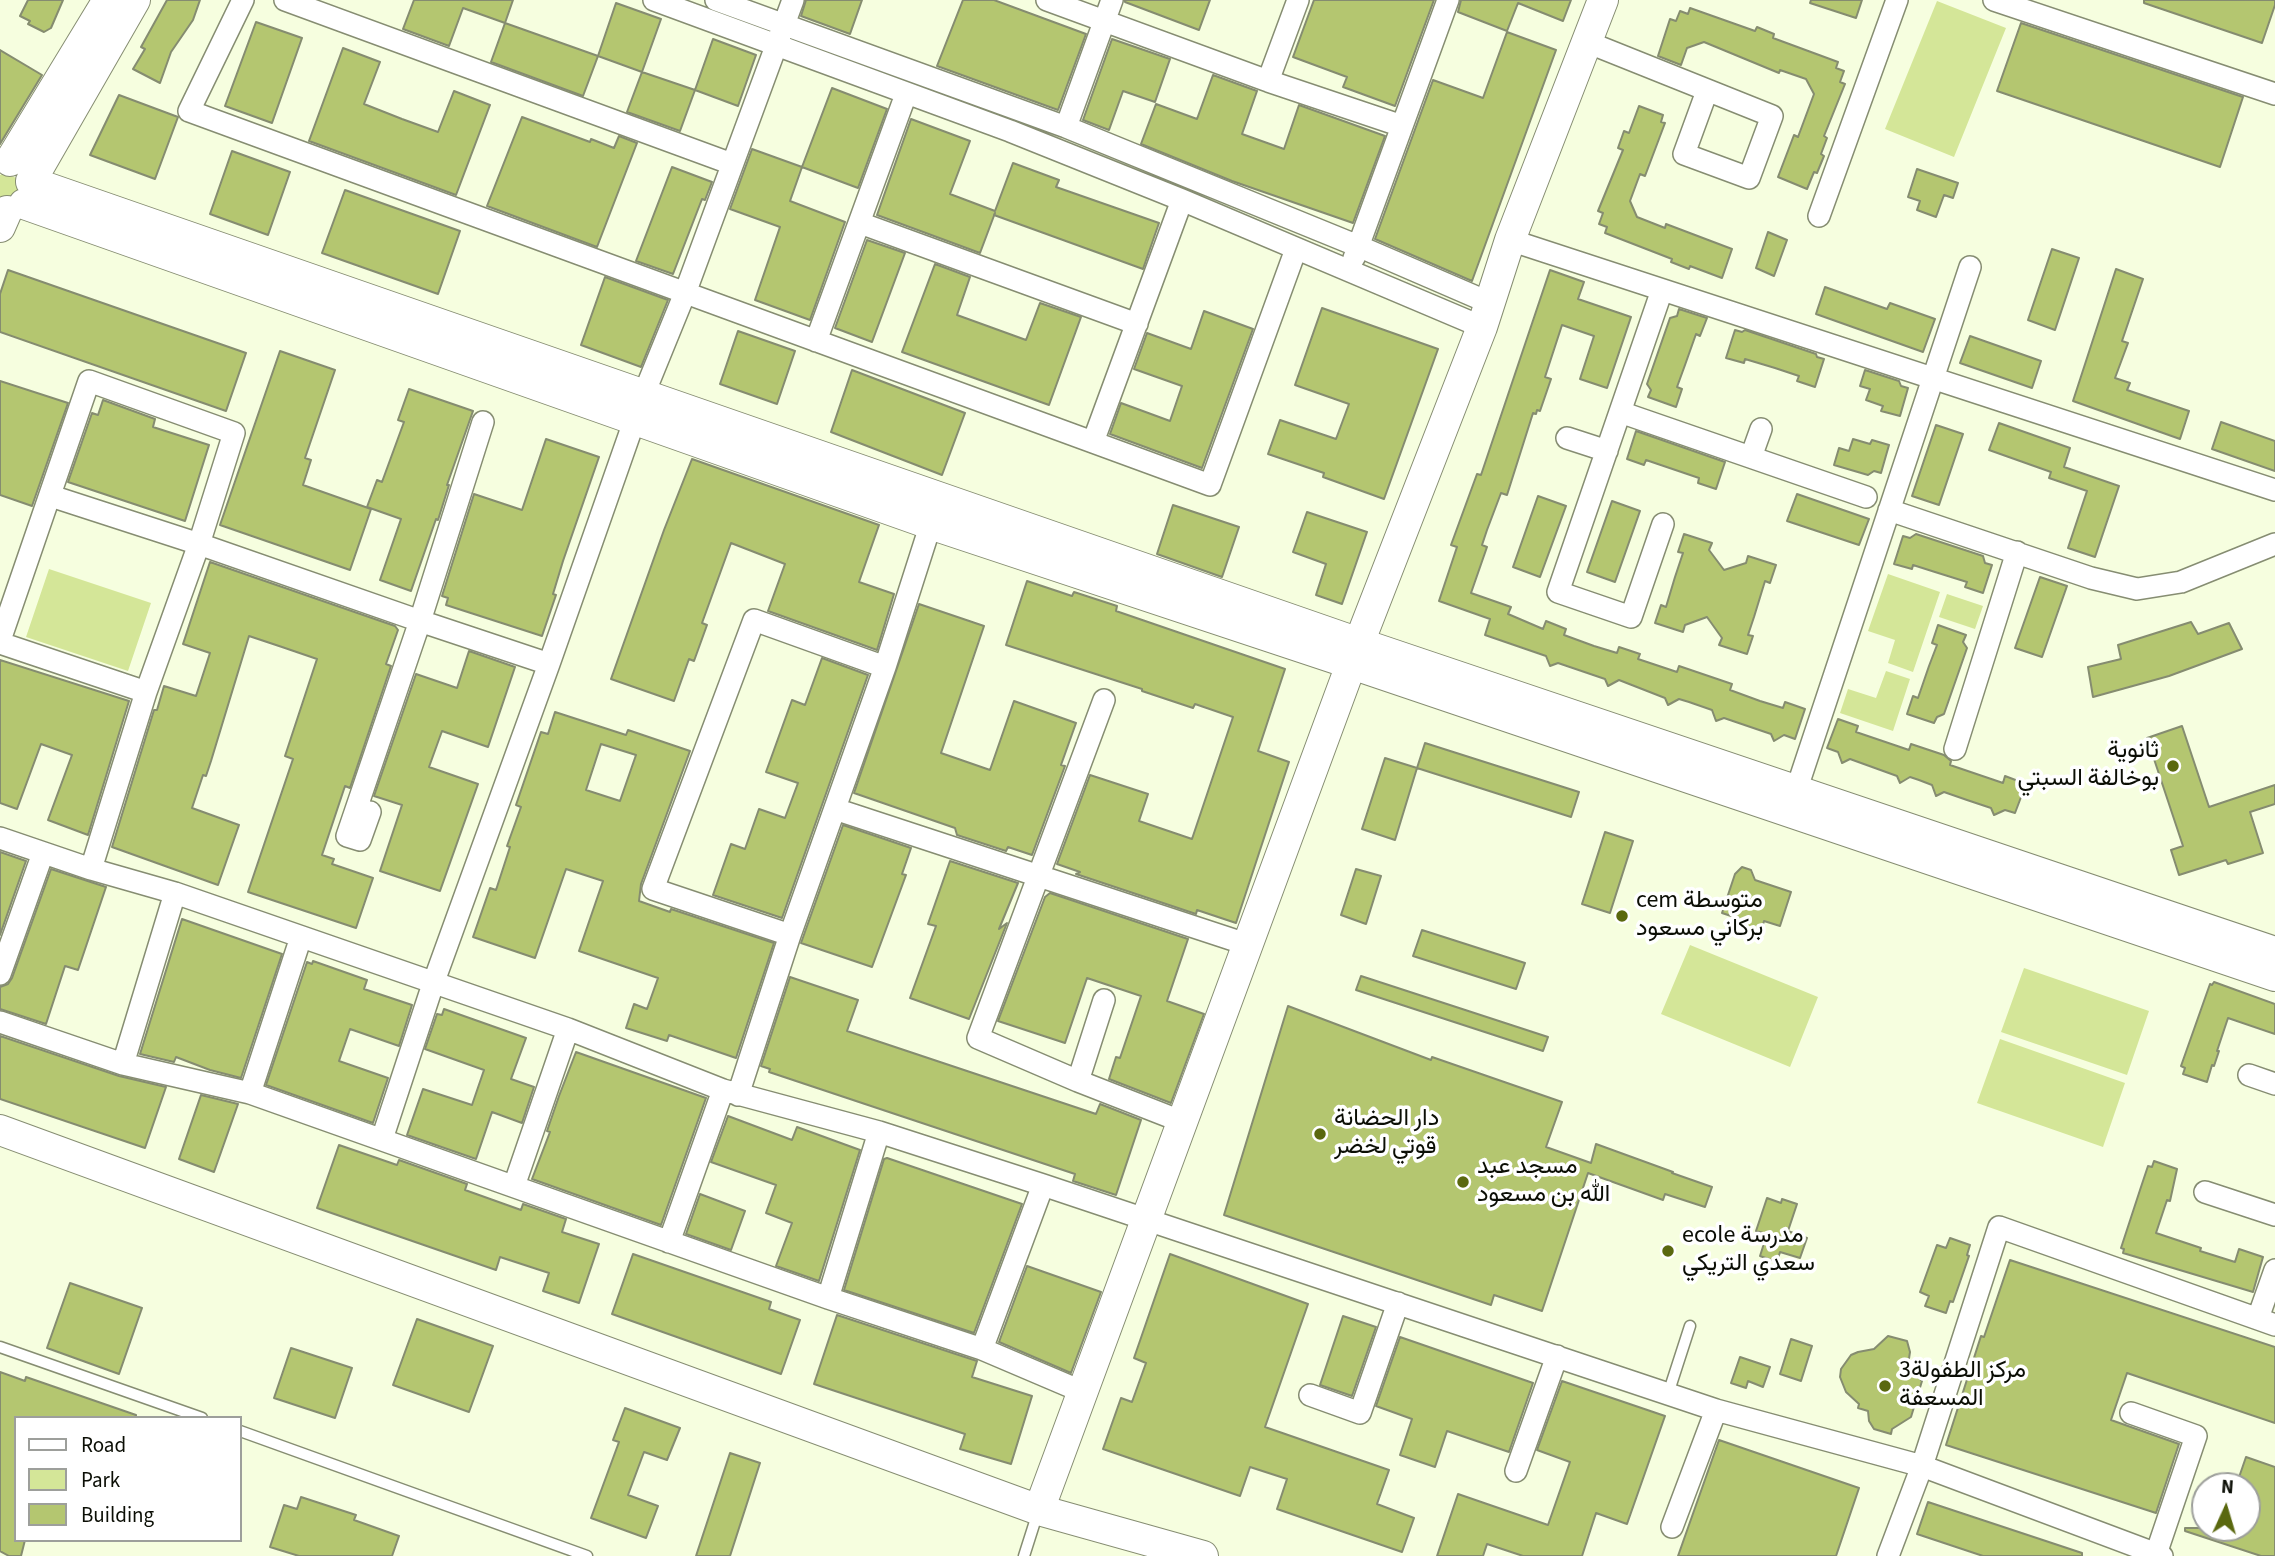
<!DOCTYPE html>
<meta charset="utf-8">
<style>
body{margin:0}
#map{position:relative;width:2275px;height:1556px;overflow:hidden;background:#f6fedf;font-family:"Source Sans 3",sans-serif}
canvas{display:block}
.legend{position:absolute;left:14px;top:1416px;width:228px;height:126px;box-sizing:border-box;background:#fff;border:2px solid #9d9f9b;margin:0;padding:9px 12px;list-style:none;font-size:21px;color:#0b0e05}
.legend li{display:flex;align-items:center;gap:14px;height:35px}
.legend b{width:35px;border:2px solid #9d9f9b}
.north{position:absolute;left:2191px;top:1472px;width:70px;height:70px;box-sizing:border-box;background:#fff;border:2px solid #9d9f9b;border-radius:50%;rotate:4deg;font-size:19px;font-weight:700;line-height:28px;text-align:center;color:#0b0e05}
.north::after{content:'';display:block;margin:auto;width:24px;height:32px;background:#5a680f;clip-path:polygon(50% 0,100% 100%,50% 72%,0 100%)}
</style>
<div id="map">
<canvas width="2275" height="1556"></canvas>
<ul class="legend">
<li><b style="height:9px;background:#fff"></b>Road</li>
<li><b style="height:19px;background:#d4e698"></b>Park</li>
<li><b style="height:19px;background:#b4c670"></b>Building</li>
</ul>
<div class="north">N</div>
</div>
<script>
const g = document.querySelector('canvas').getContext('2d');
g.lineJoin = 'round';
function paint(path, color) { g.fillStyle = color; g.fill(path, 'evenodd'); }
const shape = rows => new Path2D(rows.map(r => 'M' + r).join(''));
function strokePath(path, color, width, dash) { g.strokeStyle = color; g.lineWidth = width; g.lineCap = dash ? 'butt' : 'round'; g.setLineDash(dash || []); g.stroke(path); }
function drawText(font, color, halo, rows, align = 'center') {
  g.font = font + ' "Source Sans 3",Vazirmatn,sans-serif'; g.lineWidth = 7; g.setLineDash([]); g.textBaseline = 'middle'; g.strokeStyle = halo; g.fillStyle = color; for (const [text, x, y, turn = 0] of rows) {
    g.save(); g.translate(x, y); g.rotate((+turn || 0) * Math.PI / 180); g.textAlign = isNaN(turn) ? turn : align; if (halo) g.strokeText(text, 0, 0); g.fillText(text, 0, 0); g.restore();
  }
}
paint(shape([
 [1937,1,2006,28,1954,157,1885,129],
 [6,173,18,179,21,188,14,199,0,199,0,175],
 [49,569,151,603,128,671,26,637],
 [1888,574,1940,592,1913,672,1888,663,1895,640,1868,631],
 [1947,594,1983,606,1975,629,1939,617],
 [1886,671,1910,679,1893,731,1840,713,1848,689,1876,698],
 [1690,945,1818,997,1790,1067,1661,1014],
 [2024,968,2149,1011,2127,1075,2001,1032],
 [2000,1039,2125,1083,2103,1147,1977,1103]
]), '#d4e698');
const building = shape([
 [28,0,63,0,51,28,44,32,28,24,30,21,20,16,28,0],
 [167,0,200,0,193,20,171,52,160,83,133,69,145,49,141,47,167,0],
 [414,0,513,0,505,23,463,8,449,46,403,29,414,0],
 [806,0,862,0,850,34,801,16,806,0],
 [963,0,994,0,1086,34,1058,110,937,66,963,0],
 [1125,0,1210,0,1199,30,1125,2,1125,0],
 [1314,0,1434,0,1395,106,1343,87,1347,77,1293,57,1314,0],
 [1461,0,1571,0,1563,21,1518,3,1507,31,1458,12,1461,0],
 [1811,0,1862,0,1856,18,1810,3,1811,0],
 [2144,0,2275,0,2275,5,2262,43,2144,3,2144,0],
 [616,3,661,19,642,72,598,56,616,3],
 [1690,8,1755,31,1757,27,1774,34,1773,38,1838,62,1836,68,1844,71,1840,82,1845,84,1824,136,1827,138,1821,154,1824,156,1817,173,1814,172,1807,189,1778,177,1794,135,1798,137,1814,94,1806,79,1780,70,1779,73,1704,42,1687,48,1681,65,1658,56,1670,19,1676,21,1680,11,1688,14,1690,8],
 [256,22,302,38,272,123,225,106,256,22],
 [505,23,598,56,583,96,491,62,505,23],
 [2021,23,2243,97,2220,167,1997,91,2021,23],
 [1507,32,1556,50,1472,281,1375,239,1433,80,1483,98,1507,32],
 [713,39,756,55,738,106,695,90,713,39],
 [1112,39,1170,59,1155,102,1123,91,1109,130,1083,120,1112,39],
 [343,48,380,62,364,104,402,119,438,132,454,91,490,105,456,195,309,141,343,48],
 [0,50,42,75,0,144,0,50],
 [642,72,695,90,680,131,627,112,642,72],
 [1213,75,1257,91,1242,134,1284,149,1299,105,1385,136,1353,223,1232,181,1141,144,1156,104,1197,119,1213,75],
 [832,88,887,109,858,188,802,167,832,88],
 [119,95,178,117,155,179,90,155,119,95],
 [1639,106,1663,115,1661,122,1665,123,1645,176,1640,174,1630,201,1637,217,1665,228,1666,224,1732,249,1722,278,1690,266,1689,269,1671,262,1672,259,1605,233,1607,227,1599,224,1603,213,1598,211,1623,150,1618,148,1624,131,1629,133,1639,106],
 [522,117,590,142,591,139,614,148,619,136,637,143,597,247,487,206,522,117],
 [911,119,970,141,950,194,995,211,1013,163,1059,180,1056,187,1159,223,1143,269,994,215,995,213,980,253,877,215,911,119],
 [752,149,802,167,790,201,845,222,810,320,755,300,780,227,730,209,752,149],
 [232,151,290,172,268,235,210,214,232,151],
 [672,167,712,182,705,200,702,199,673,274,636,261,672,167],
 [1917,169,1958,183,1953,198,1944,195,1936,217,1917,210,1920,201,1908,197,1917,169],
 [345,190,460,231,438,294,322,253,345,190],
 [1768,232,1787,240,1774,276,1756,268,1768,232],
 [867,240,905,253,872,342,835,328,867,240],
 [2052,249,2079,258,2055,330,2028,320,2052,249],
 [935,264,970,277,957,315,1026,340,1040,303,1081,317,1049,405,902,352,935,264],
 [2116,269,2143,279,2122,341,2128,343,2115,378,2130,383,2127,390,2189,411,2180,439,2073,401,2116,269],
 [8,270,246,353,226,411,0,332,0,294,8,270],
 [1550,270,1584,282,1578,299,1631,317,1607,388,1580,379,1594,336,1562,325,1545,377,1551,379,1540,411,1537,410,1536,414,1533,413,1507,495,1501,493,1487,530,1482,545,1487,547,1471,593,1511,607,1508,614,1543,629,1546,621,1566,629,1564,635,1594,646,1617,653,1619,647,1640,654,1638,659,1677,672,1679,666,1732,684,1730,690,1760,701,1783,708,1785,702,1805,709,1795,739,1784,735,1774,741,1771,734,1724,718,1716,721,1712,710,1689,702,1679,699,1668,705,1665,698,1619,680,1608,686,1605,679,1558,663,1550,666,1546,656,1485,635,1490,619,1439,601,1457,547,1451,545,1477,474,1481,475,1550,270],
 [605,277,668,300,641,367,581,345,605,277],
 [1825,287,1887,309,1890,303,1935,319,1923,352,1816,314,1825,287],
 [1322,308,1438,349,1384,499,1323,477,1324,473,1268,454,1280,420,1336,439,1349,404,1295,385,1322,308],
 [1679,309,1707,318,1700,336,1696,334,1685,365,1677,387,1682,389,1676,407,1648,397,1651,390,1647,384,1670,318,1677,316,1679,309],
 [1204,311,1253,329,1202,468,1110,434,1121,403,1170,421,1182,386,1134,369,1147,333,1191,349,1204,311],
 [1735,330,1742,332,1745,330,1816,354,1817,357,1824,359,1815,387,1797,381,1799,376,1775,368,1745,359,1744,363,1726,358,1735,330],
 [738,331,795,351,777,404,720,384,738,331],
 [1970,336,2041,361,2032,388,1960,363,1970,336],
 [280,351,335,370,305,458,311,460,303,485,371,509,350,570,220,525,280,351],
 [852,370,965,413,942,475,831,432,852,370],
 [1865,370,1899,381,1901,386,1908,388,1900,416,1881,411,1883,406,1866,400,1870,389,1860,386,1865,370],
 [0,381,68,403,32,506,0,495,0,381],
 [409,389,473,411,447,485,449,485,438,520,436,519,411,591,380,580,401,519,367,507,377,480,382,482,404,422,398,420,409,389],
 [103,400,155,419,153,427,209,445,185,521,68,482,92,413,98,415,103,400],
 [2221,422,2275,441,2275,471,2212,449,2221,422],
 [1999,423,2070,448,2064,467,2119,486,2095,557,2068,548,2087,491,2049,478,2051,472,1989,450,1999,423],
 [1936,425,1963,434,1939,505,1912,496,1936,425],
 [1636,431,1725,462,1716,489,1698,483,1699,478,1646,460,1644,465,1627,459,1636,431],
 [546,439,599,457,563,561,553,594,556,595,542,636,446,605,448,598,442,596,474,494,522,510,546,439],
 [1853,439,1870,444,1872,440,1889,445,1881,473,1874,471,1868,475,1834,465,1839,448,1849,451,1853,439],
 [692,459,879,525,859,582,894,594,877,650,768,611,785,564,731,543,702,623,707,625,694,661,689,659,674,701,611,679,664,530,692,459],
 [1797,494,1869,519,1859,545,1787,521,1797,494],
 [1538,496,1566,506,1540,577,1513,567,1538,496],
 [1612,501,1640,511,1615,582,1587,572,1612,501],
 [1173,505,1239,527,1222,577,1157,554,1173,505],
 [1307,512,1367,532,1342,604,1316,595,1326,564,1293,552,1307,512],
 [1684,534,1712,543,1709,550,1724,570,1746,563,1748,556,1776,565,1770,583,1765,581,1754,617,1748,635,1753,636,1747,654,1719,645,1722,638,1707,617,1685,625,1683,632,1655,623,1661,605,1666,607,1675,577,1683,553,1678,552,1684,534],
 [1916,534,1983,556,1985,563,1992,565,1983,593,1965,587,1967,582,1935,572,1913,565,1912,569,1894,564,1903,536,1910,538,1916,534],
 [210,562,395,626,398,630,386,664,391,666,350,788,345,786,322,855,334,859,332,864,373,878,356,928,248,892,293,759,285,756,317,659,282,647,249,636,211,761,206,776,203,775,192,808,239,825,218,885,112,847,154,710,157,710,164,686,196,696,210,653,183,644,210,562],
 [2040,577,2067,586,2042,657,2015,648,2040,577],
 [1027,581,1072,596,1074,592,1117,606,1116,611,1285,669,1258,751,1289,762,1236,923,1197,910,1196,914,1076,874,1080,872,1057,864,1090,775,1148,794,1139,821,1192,839,1233,717,1195,704,1193,708,1142,691,1142,689,1006,645,1027,581],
 [919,604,984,626,941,753,990,770,1014,701,1076,723,1061,765,1065,766,1032,855,1008,847,1006,851,957,835,955,828,854,793,919,604],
 [2191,622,2198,634,2229,623,2242,649,2169,676,2093,697,2088,667,2121,659,2118,645,2191,622],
 [1938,625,1966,635,1963,642,1967,648,1944,714,1937,717,1934,723,1907,714,1913,696,1918,698,1929,666,1937,645,1932,643,1938,625],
 [469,651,515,667,488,747,442,731,429,767,478,784,440,891,380,871,402,805,374,796,416,674,457,688,469,651],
 [822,658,868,675,782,918,713,895,731,844,745,849,759,809,785,818,798,783,766,772,792,700,805,705,822,658],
 [0,660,129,701,88,835,48,820,72,755,41,744,17,809,0,803,0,660],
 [555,712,626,735,628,730,690,751,641,884,639,901,670,912,671,909,774,943,736,1058,669,1035,667,1041,626,1028,634,1004,647,1009,658,978,579,951,603,881,566,869,535,958,473,937,490,888,496,890,510,847,507,846,521,807,516,805,541,732,548,734,555,712],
 [601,744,636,755,620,801,586,790,601,744],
 [1838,719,1858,726,1856,732,1909,750,1911,744,1944,755,1951,761,1950,765,2003,783,2005,776,2026,784,2015,813,2005,810,1994,815,1991,808,1967,800,1944,792,1936,796,1932,785,1919,780,1910,777,1900,783,1897,776,1850,759,1842,763,1838,752,1827,748,1838,719],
 [2182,726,2209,807,2275,785,2275,804,2250,812,2263,853,2228,864,2226,860,2179,875,2171,850,2183,846,2147,738,2182,726],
 [1425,743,1579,792,1571,817,1417,768,1425,743],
 [1385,758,1417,768,1395,840,1362,829,1385,758],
 [843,825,911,848,902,874,906,875,872,967,801,943,843,825],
 [1605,832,1633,841,1610,913,1582,904,1605,832],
 [0,852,26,861,0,935,0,852],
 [950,861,1018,883,999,929,1007,923,969,1019,910,998,936,926,928,924,950,861],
 [1742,867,1751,870,1755,880,1791,892,1780,926,1764,921,1759,938,1743,932,1745,926,1738,924,1740,919,1722,913,1735,874,1742,867],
 [51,869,106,887,78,970,65,966,46,1024,0,1009,0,987,8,984,12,978,51,869],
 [1356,869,1381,876,1366,924,1341,915,1356,869],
 [1050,893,1188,939,1167,1001,1204,1014,1171,1103,1109,1079,1116,1057,1120,1058,1141,996,1087,978,1065,1043,998,1021,1045,897,1050,893],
 [182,919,282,954,241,1078,210,1070,176,1057,174,1062,140,1054,182,919],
 [1422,930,1525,963,1516,989,1413,956,1422,930],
 [313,961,367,980,364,989,412,1005,399,1046,350,1029,339,1061,388,1078,373,1123,266,1085,307,962,312,964,313,961],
 [1361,976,1548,1037,1543,1051,1356,990,1361,976],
 [790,977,858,1000,847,1031,1096,1114,1100,1104,1141,1120,1116,1195,1073,1181,1075,1174,769,1072,770,1069,761,1066,790,977],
 [2214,982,2275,1004,2275,1034,2228,1018,2217,1051,2219,1051,2214,1066,2212,1065,2207,1082,2183,1074,2185,1068,2181,1066,2210,984,2212,985,2214,982],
 [1288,1006,1431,1060,1432,1057,1562,1102,1546,1147,1591,1163,1596,1144,1673,1172,1672,1173,1712,1187,1705,1207,1665,1194,1663,1200,1588,1173,1542,1311,1494,1295,1491,1305,1224,1215,1288,1006],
 [444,1009,526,1038,511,1079,534,1087,522,1123,492,1112,476,1159,407,1135,423,1089,472,1105,484,1070,425,1049,437,1014,442,1015,444,1009],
 [0,1036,119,1076,166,1087,145,1148,0,1099,0,1036],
 [576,1052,706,1098,661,1225,532,1179,550,1132,547,1131,559,1096,576,1052],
 [201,1095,238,1104,214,1172,179,1159,201,1095],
 [728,1116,792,1140,797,1127,860,1150,819,1281,776,1266,792,1223,766,1213,776,1185,711,1162,728,1116],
 [339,1145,397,1165,399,1160,467,1184,465,1190,521,1210,523,1204,566,1219,562,1232,599,1244,579,1303,543,1291,549,1273,500,1257,496,1270,317,1208,339,1145],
 [887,1158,1022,1204,974,1333,844,1290,884,1159,887,1158],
 [2154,1161,2177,1169,2170,1201,2167,1200,2156,1233,2201,1248,2200,1251,2235,1262,2239,1249,2263,1257,2253,1292,2123,1253,2124,1249,2121,1248,2140,1190,2148,1166,2152,1167,2154,1161],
 [700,1194,745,1211,731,1250,686,1234,700,1194],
 [1767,1198,1781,1203,1782,1199,1797,1204,1788,1231,1807,1238,1800,1258,1780,1252,1777,1262,1760,1256,1767,1234,1756,1231,1767,1198],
 [1950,1238,1970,1245,1967,1255,1969,1256,1953,1302,1950,1301,1946,1313,1925,1306,1929,1296,1920,1292,1937,1245,1946,1248,1950,1238],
 [633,1254,771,1302,769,1309,800,1320,781,1374,612,1314,633,1254],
 [1170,1254,1308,1304,1265,1427,1389,1470,1377,1504,1414,1518,1402,1552,1277,1509,1287,1479,1250,1467,1240,1496,1103,1449,1121,1398,1132,1402,1146,1363,1134,1358,1170,1254],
 [2010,1260,2275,1347,2275,1423,2127,1373,2111,1420,2179,1444,2156,1513,1946,1445,1981,1336,1984,1337,2010,1260],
 [1027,1266,1101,1292,1071,1373,999,1342,1027,1266],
 [70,1283,142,1308,119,1374,47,1348,70,1283],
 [837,1315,977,1361,972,1377,1032,1396,1011,1464,960,1449,965,1434,814,1384,837,1315],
 [1343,1316,1376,1327,1352,1396,1320,1385,1343,1316],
 [417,1319,493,1346,469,1412,393,1385,417,1319],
 [1888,1336,1907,1341,1910,1352,1908,1365,1922,1381,1911,1417,1892,1429,1891,1434,1874,1429,1869,1421,1868,1411,1858,1408,1859,1404,1846,1392,1840,1377,1841,1369,1851,1355,1858,1352,1874,1349,1888,1336],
 [1400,1337,1533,1383,1509,1452,1447,1431,1435,1467,1400,1455,1412,1419,1376,1406,1400,1337],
 [1791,1339,1812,1346,1801,1381,1780,1374,1791,1339],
 [291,1348,352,1368,335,1418,274,1398,291,1348],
 [1740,1357,1770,1367,1763,1387,1748,1381,1746,1388,1731,1383,1740,1357],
 [0,1372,25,1381,26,1377,136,1415,136,1418,16,1418,16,1540,25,1540,21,1556,9,1556,0,1551,0,1372],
 [1562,1381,1665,1416,1627,1524,1596,1513,1582,1556,1523,1556,1487,1544,1483,1556,1437,1556,1458,1494,1548,1525,1570,1462,1537,1450,1562,1381],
 [625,1408,680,1428,667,1460,644,1452,628,1495,658,1506,646,1538,591,1518,619,1442,613,1440,625,1408],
 [1719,1440,1859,1488,1836,1556,1678,1556,1719,1440],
 [730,1453,760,1463,730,1556,696,1556,730,1453],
 [2246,1457,2275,1467,2275,1556,2261,1556,2185,1531,2185,1528,2247,1528,2247,1486,2236,1486,2246,1457],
 [301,1497,356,1515,354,1520,399,1536,392,1556,299,1556,270,1547,284,1505,297,1509,301,1497],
 [1928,1502,2082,1553,2082,1556,1983,1556,1917,1534,1928,1502]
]);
paint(building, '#b4c670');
strokePath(building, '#858c70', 2);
const lane = shape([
 [0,1347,202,1418],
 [1668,1394,1690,1326],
 [240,1431,587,1556],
 [1024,1556,1038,1512]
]);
const street = shape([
 [243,0,189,111,1210,485,1296,249],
 [285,0,732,164],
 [654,0,1010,131,1182,200,1482,327],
 [716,0,1066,127,1358,246,1490,303],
 [1047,0,1268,81,1402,126],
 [1994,0,2275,94],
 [1587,42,1772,116,1749,178,1684,154,1707,91],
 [1268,81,1298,0],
 [1066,127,1112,0],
 [1819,216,1897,0],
 [860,223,1137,324],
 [1510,240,2275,490],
 [1354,258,1448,0],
 [1662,290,1558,592,1631,617,1663,524],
 [816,341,906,94],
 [1620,412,1866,497],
 [1567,438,1607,451],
 [1093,442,1182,200],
 [1751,457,1761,429],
 [51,496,199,544,420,621,483,422],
 [1889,510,2091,578,2137,589,2181,582,2275,544],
 [0,640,89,381,234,433,199,544,146,692,0,643],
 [1104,700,978,1038,1078,1081,1183,1122],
 [1955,749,2017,552],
 [1796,791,1970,267],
 [835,809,1249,945],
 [370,812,360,840,347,836,420,621,549,664],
 [0,838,91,869,175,893,568,1029,723,1090,879,1132,1043,1185,1716,1410,1922,1466,1888,1556],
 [91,869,146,692],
 [790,935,653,889,754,620,885,667],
 [0,974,43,853],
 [0,1022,123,1064,250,1093,828,1298,982,1349,1083,1392],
 [123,1064,175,893],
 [2249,1075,2275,1084],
 [1078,1081,1104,1000],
 [250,1093,301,937],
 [738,1095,790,935,885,667,934,514],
 [382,1139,433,984,549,664,643,396,685,293,793,0],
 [514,1186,568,1029],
 [2205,1192,2275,1215],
 [669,1242,723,1090],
 [828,1298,879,1132],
 [2258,1318,2275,1270],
 [982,1349,1043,1185],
 [1310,1395,1360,1413,1398,1303],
 [2131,1413,2196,1436,2156,1554],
 [1516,1471,1557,1356],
 [1672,1527,1716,1410],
 [2162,1556,1922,1466,1999,1227,2275,1325]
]);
const secondary = shape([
 [10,161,108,0],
 [31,181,135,0],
 [31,182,1359,643,2275,952],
 [24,204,930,524,1352,664,2275,976],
 [0,227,7,211],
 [0,1130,1039,1510,1203,1556],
 [1039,1510,1359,643,1482,327,1510,240,1603,0]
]);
strokePath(lane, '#868d72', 13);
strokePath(street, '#868d72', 24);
strokePath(secondary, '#868d72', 32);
strokePath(lane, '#fff', 10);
strokePath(street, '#fff', 21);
strokePath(secondary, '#fff', 30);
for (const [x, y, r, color] of [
 [2173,766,7,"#5a680f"],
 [1622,916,7,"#5a680f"],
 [1320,1134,7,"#5a680f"],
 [1463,1182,7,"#5a680f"],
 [1668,1251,7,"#5a680f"],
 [1885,1386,7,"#5a680f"]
]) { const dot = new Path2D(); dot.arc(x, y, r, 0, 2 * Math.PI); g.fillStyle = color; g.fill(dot); strokePath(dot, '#fff', 2.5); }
drawText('24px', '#0b0e05', '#fff', [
 ["ثانوية",2159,752,"right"],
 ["بوخالفة السبتي",2159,780,"right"],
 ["cem متوسطة",1636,902],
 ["بركاني مسعود",1636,930],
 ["دار الحضانة",1334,1120],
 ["قوتي لخضر",1334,1148],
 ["مسجد عبد",1477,1168],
 ["الله بن مسعود",1477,1196],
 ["ecole مدرسة",1682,1237],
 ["سعدي التريكي",1682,1265],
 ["3مركز الطفولة",1899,1372],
 ["المسعفة",1899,1400]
], 'left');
</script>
